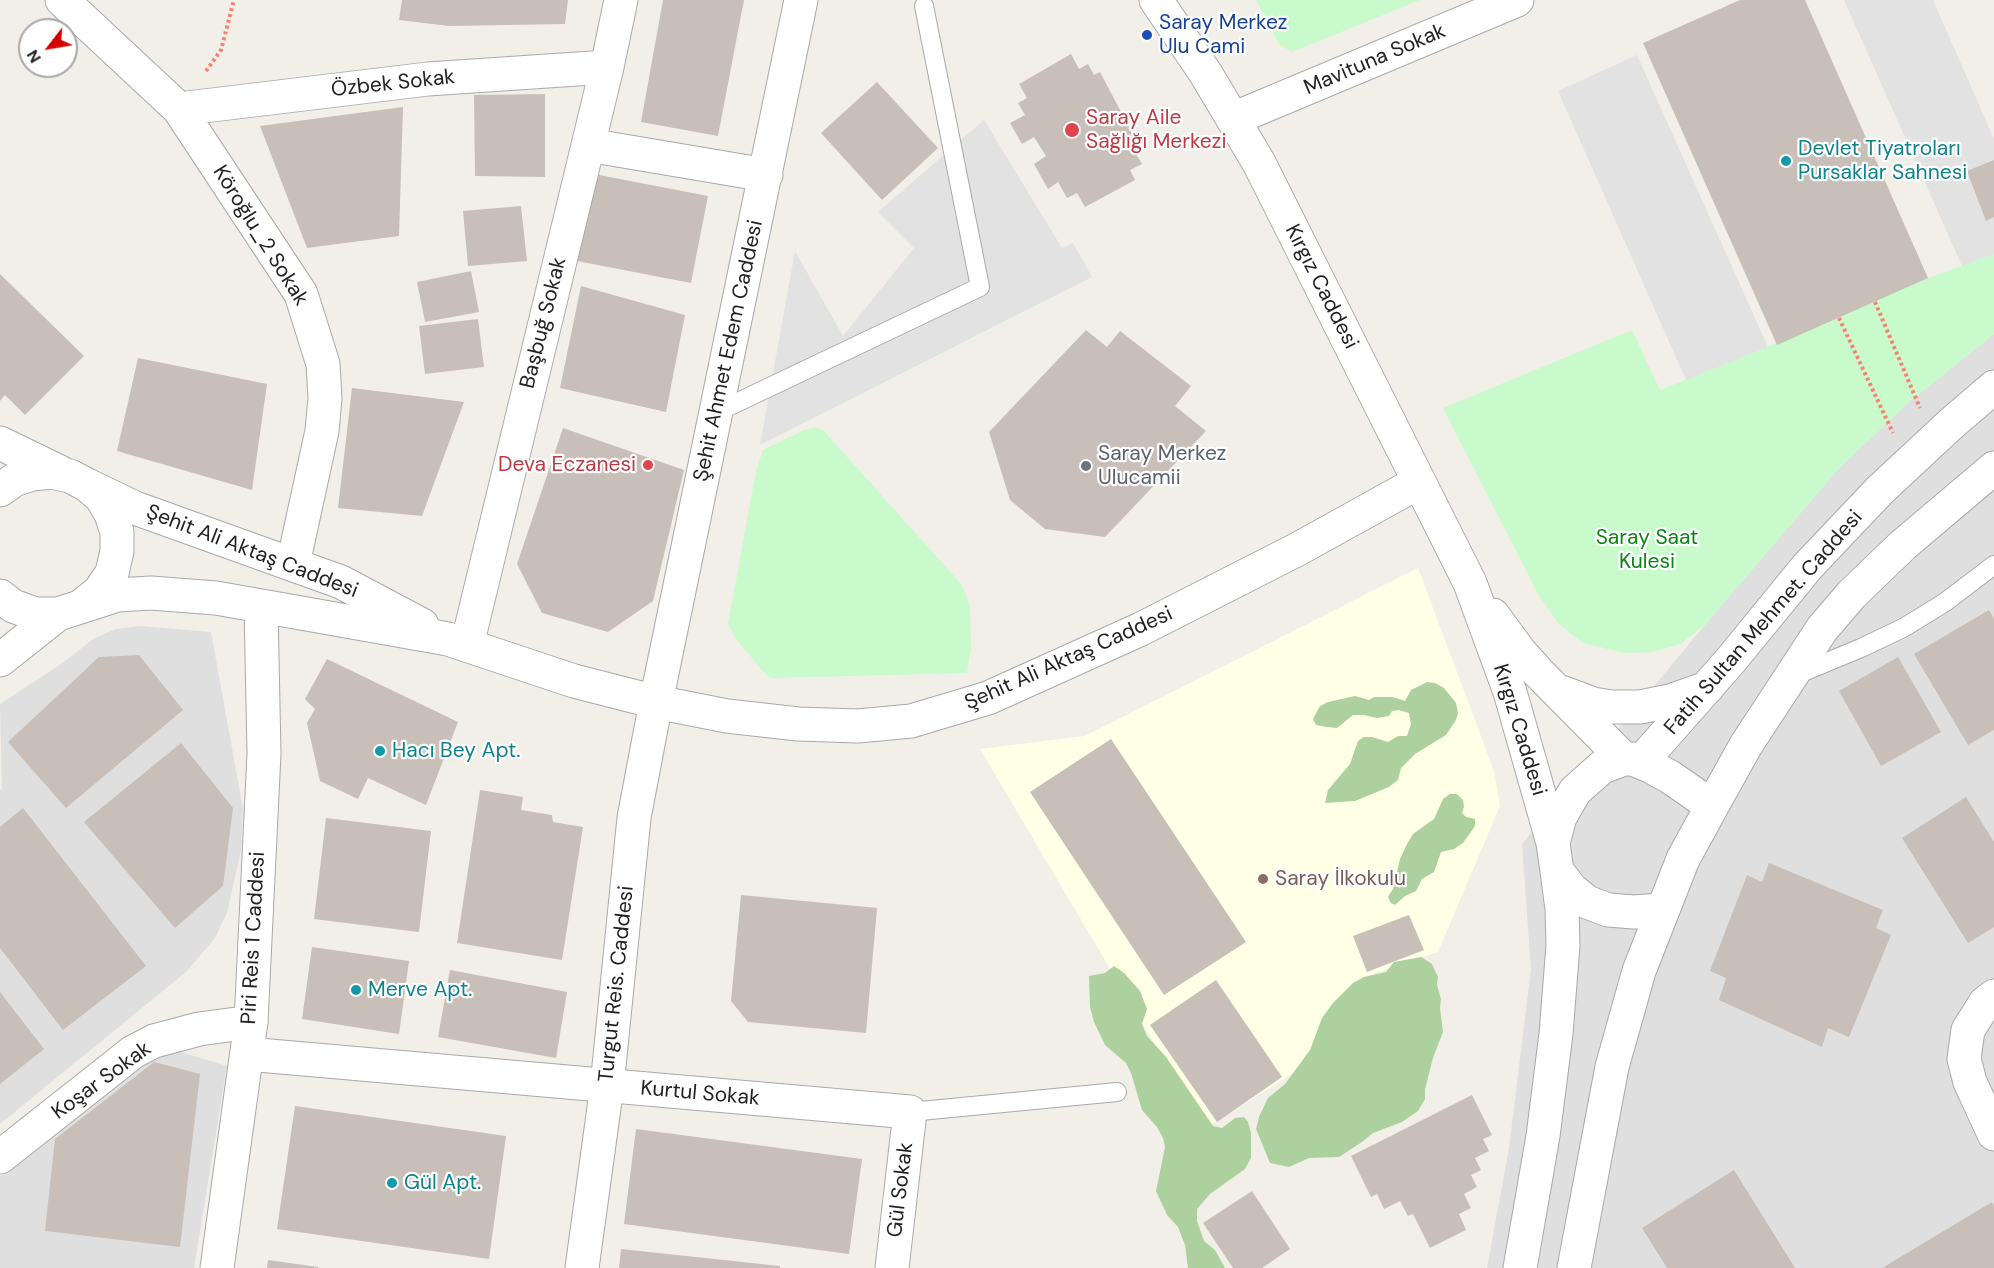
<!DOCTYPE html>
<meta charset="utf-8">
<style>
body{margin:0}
#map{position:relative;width:1994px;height:1268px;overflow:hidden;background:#f2efe9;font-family:"DM Sans",sans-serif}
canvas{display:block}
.north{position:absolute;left:18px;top:18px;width:60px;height:60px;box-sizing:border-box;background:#fff;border:2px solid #a7a7a7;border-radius:50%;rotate:239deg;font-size:16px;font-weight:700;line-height:24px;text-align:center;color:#222}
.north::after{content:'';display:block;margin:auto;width:21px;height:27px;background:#d40000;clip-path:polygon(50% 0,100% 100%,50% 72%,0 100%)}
</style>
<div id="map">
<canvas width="1994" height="1268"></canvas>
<div class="north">N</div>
</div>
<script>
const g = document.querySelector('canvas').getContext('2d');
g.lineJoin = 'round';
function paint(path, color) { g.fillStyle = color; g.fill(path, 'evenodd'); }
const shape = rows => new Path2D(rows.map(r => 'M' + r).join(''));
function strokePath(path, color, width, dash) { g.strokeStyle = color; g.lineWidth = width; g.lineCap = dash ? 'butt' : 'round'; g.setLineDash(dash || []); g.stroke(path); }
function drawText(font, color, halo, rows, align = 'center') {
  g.font = font + ' "DM Sans",sans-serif'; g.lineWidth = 4.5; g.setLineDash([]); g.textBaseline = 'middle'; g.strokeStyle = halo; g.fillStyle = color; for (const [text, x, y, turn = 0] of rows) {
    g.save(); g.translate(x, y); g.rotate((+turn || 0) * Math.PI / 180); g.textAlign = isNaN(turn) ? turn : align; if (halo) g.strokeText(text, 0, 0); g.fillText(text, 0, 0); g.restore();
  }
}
paint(shape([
 [1994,334,1994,1268,1487,1268,1509,1148,1531,969,1522,844,1704,626,1839,468,1909,402],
 [141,626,211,632,243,809,241,851,227,913,215,938,186,972,0,1124,0,790,2,789,0,704,64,662,93,639,116,629],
 [181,1052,227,1066,194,1268,0,1268,0,1177,148,1058]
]), '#e0dfdf');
paint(shape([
 [1418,568,1494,771,1500,806,1438,952,1364,977,1293,1073,1205,1129,980,749,1085,736]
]), '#ffffe5');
paint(shape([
 [1427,682,1435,683,1444,688,1456,703,1458,713,1456,720,1446,735,1415,754,1401,768,1398,780,1389,787,1355,801,1325,803,1328,790,1350,764,1358,741,1364,737,1372,737,1388,742,1398,736,1407,736,1411,724,1409,713,1398,710,1392,711,1389,716,1377,718,1364,715,1353,715,1337,728,1327,727,1316,725,1313,719,1320,706,1328,702,1355,696,1369,700,1374,697,1392,697,1405,701,1411,690],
 [1450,794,1457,794,1463,800,1464,807,1462,813,1466,817,1475,819,1475,826,1463,843,1454,849,1441,852,1434,872,1422,879,1416,891,1405,896,1395,905,1391,903,1388,897,1393,889,1400,859,1407,844,1413,834,1434,819,1443,799],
 [1421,957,1432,964,1438,977,1437,985,1441,999,1440,1008,1443,1032,1433,1058,1425,1089,1425,1099,1418,1111,1402,1122,1373,1133,1362,1142,1339,1157,1309,1158,1289,1167,1270,1163,1256,1129,1259,1117,1268,1098,1285,1084,1310,1050,1322,1018,1333,1003,1353,983,1364,977,1386,972,1394,962],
 [1114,966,1124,973,1140,991,1147,1009,1142,1024,1147,1036,1166,1057,1213,1126,1222,1128,1235,1118,1244,1117,1248,1122,1251,1133,1251,1158,1245,1169,1210,1194,1197,1209,1197,1221,1204,1241,1215,1250,1225,1268,1188,1268,1185,1245,1178,1227,1167,1215,1156,1191,1165,1147,1163,1138,1157,1127,1142,1110,1131,1073,1126,1063,1105,1045,1094,1022,1090,1007,1089,976,1105,973]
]), '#add19e');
paint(shape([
 [1256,0,1420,0,1292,52,1279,44],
 [1994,254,1994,334,1909,402,1839,468,1704,626,1680,644,1652,652,1625,653,1583,643,1558,623,1538,594,1443,408,1632,330,1660,390,1820,326,1928,278],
 [816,427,823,430,962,585,970,605,971,649,967,673,773,678,768,677,736,639,728,624,756,471,763,450,804,430]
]), '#c8facc');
paint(shape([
 [1844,0,1933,0,1994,139,1994,254,1962,266],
 [1637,55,1768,347,1686,380,1558,91],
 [984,120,1062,248,1073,243,1092,277,760,445,795,251,843,336,914,248,878,212]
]), '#e2e2e2');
paint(shape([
 [402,0,568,0,565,24,449,26,399,20],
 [663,0,744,0,718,136,641,122],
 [1740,0,1805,0,1928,278,1777,345,1643,43],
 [1071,54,1079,69,1088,64,1094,75,1100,72,1138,144,1132,147,1142,164,1130,170,1135,180,1085,207,1077,193,1067,198,1058,182,1048,189,1034,164,1046,156,1034,137,1022,144,1010,123,1025,115,1018,103,1027,98,1019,84],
 [877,82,938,148,882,200,821,133],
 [545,94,545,177,475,176,474,95],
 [403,107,399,236,307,248,260,126],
 [1994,160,1994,217,1986,221,1967,171],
 [594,174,708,196,691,283,577,261],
 [521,206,527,261,468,266,463,211],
 [471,271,479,312,425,322,417,282],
 [0,274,84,356,25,415,5,395,0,401],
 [581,286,685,315,666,412,560,388],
 [478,319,484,367,425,374,419,326],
 [1086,330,1107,347,1120,331,1191,386,1175,406,1206,431,1105,537,1045,529,1010,500,989,432],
 [138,358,267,384,252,490,117,451],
 [352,388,464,402,422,516,338,508],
 [563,428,684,470,653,601,608,632,542,613,517,564],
 [1989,610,1994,619,1994,730,1968,745,1914,654],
 [139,655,183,710,66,808,8,742,99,657],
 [1898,657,1941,732,1881,766,1839,691],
 [327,659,458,722,426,805,368,778,358,799,320,781,307,723,315,709,305,699],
 [1111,739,1246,942,1164,995,1030,792],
 [181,743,233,808,223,886,175,928,84,822],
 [480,790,523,797,521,810,552,815,553,822,583,827,562,960,457,943],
 [1966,797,1994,842,1994,927,1968,943,1902,838],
 [23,808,146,966,63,1030,0,948,0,827],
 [326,818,431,831,419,932,314,919],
 [1769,863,1883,910,1876,928,1891,935,1849,1037,1828,1028,1822,1047,1719,1000,1726,978,1710,971,1747,875,1762,882],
 [741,895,877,908,866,1033,748,1022,731,1001],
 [1409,915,1424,950,1367,972,1353,936],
 [312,947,409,961,399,1034,302,1019],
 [450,970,567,992,556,1058,438,1037],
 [1216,980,1282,1077,1217,1122,1150,1025],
 [0,992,44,1049,0,1084],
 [154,1062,200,1074,180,1247,45,1231,55,1139],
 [1472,1095,1492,1135,1483,1139,1489,1151,1475,1158,1481,1170,1471,1175,1477,1187,1464,1194,1471,1208,1459,1214,1466,1230,1430,1248,1413,1214,1408,1216,1400,1201,1384,1209,1377,1194,1371,1197,1351,1156],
 [295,1106,506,1136,489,1259,277,1229],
 [636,1129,862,1159,849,1254,624,1224],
 [1734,1170,1795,1268,1667,1268,1642,1228],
 [1252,1191,1290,1249,1262,1268,1233,1268,1203,1223],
 [1992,1202,1994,1206,1994,1268,1882,1268],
 [621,1249,780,1266,780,1268,619,1268],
 [268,1260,318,1267,318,1268,267,1268]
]), '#c7bfb8');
const service = shape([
 [715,413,980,287,924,6],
 [1796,675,1861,648,1903,628,1944,603,1994,565],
 [910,1112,1117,1092]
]);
const minor = shape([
 [62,0,179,109,301,294,323,364,325,398,322,431,293,564],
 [179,109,428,79,607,67],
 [1233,119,1517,0],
 [588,145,766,175],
 [467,645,607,67,621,0],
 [656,702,801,0],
 [1994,996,1985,1003,1968,1030,1964,1059,1970,1082,1994,1134],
 [247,1054,910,1112,892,1268],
 [0,1157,133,1052,154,1041,173,1036,199,1029,251,1022]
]);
const tertiary = shape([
 [1156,0,1206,74,1259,163,1470,583,1510,692,1553,843],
 [0,443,60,472],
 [87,485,135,508,341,582,422,625],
 [0,490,14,480,32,474,51,472,70,476,87,485,101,497,111,514,117,532,117,551,112,573,99,592,80,607,58,614,35,614,13,606,0,596],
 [80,607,117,595,151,593,216,598,448,639,574,681,656,702,727,716,798,724,858,726,911,721,988,698,1141,629,1298,549,1419,482],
 [1493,615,1520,652,1538,672,1624,759],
 [0,660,58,614],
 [1561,692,1593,704,1612,707,1640,707,1670,701,1707,688],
 [1641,762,1731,660,1807,567,1880,490,1952,423,1994,387],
 [1712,806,1746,745,1822,629,1852,594,1903,545,1994,468],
 [217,1268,251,1022,264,754,261,607],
 [582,1268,607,1086,634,818,656,702],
 [1520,1268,1543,1136,1556,1034,1563,945,1562,909,1557,871],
 [1574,1268,1612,1067,1639,971,1683,859,1712,806,1670,777,1650,766,1633,759,1624,759,1602,767,1575,791,1560,817,1553,843,1557,871,1571,889,1587,902,1608,910,1634,912,1662,910]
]);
strokePath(service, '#a9a9a9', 20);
strokePath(minor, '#a9a9a9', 35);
strokePath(tertiary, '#a9a9a9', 35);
strokePath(shape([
 [206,71,221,50,234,0],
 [1875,302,1920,408],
 [1839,318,1893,433]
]), '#fa8072', 4, [3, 3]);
strokePath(service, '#fff', 18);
strokePath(minor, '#fff', 33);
strokePath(tertiary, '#fff', 33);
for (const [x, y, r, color] of [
 [1147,35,6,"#1a4fb4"],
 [1072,130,8,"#e0444e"],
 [1786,161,6,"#0f9aa8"],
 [648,465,6,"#e0444e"],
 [1086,466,6,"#6b7280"],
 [380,751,6,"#0f9aa8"],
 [1263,879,6,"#8d6e63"],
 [356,990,6,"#0f9aa8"],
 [392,1183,6,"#0f9aa8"]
]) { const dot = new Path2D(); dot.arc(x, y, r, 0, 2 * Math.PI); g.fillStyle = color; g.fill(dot); strokePath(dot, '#fff', 2); }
drawText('21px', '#164399', '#fff', [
 ["Saray Merkez",1159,23],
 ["Ulu Cami",1159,47]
], 'left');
drawText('21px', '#222', '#fff', [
 ["Mavituna Sokak",1375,60,-23],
 ["Özbek Sokak",393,84,-6],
 ["Köroğlu_2 Sokak",260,236,58],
 ["Kırgız Caddesi",1321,287,63],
 ["Başbuğ Sokak",544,323,-76],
 ["Şehit Ahmet Edem Caddesi",729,351,-78],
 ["Şehit Ali Aktaş Caddesi",252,552,21],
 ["Fatih Sultan Mehmet. Caddesi",1764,623,-49],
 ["Şehit Ali Aktaş Caddesi",1069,659,-24],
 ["Kırgız Caddesi",1519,730,73],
 ["Piri Reis 1 Caddesi",254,938,-87],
 ["Turgut Reis. Caddesi",617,984,-84],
 ["Koşar Sokak",102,1081,-36],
 ["Kurtul Sokak",700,1094,5],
 ["Gül Sokak",901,1190,-83]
]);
drawText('21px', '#be3a42', '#fff', [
 ["Saray Aile",1086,118],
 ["Sağlığı Merkezi",1086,142],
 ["Deva Eczanesi",636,465,"right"]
], 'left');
drawText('21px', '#0d838f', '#fff', [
 ["Devlet Tiyatroları",1798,149],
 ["Pursaklar Sahnesi",1798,173],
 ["Hacı Bey Apt.",392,751],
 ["Merve Apt.",368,990],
 ["Gül Apt.",404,1183]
], 'left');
drawText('21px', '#5b616d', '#fff', [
 ["Saray Merkez",1098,454],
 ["Ulucamii",1098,478]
], 'left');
drawText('21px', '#0c8416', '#fff', [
 ["Saray Saat",1647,538],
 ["Kulesi",1647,562]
]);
drawText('21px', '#785e54', '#fff', [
 ["Saray İlkokulu",1275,879]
], 'left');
</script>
